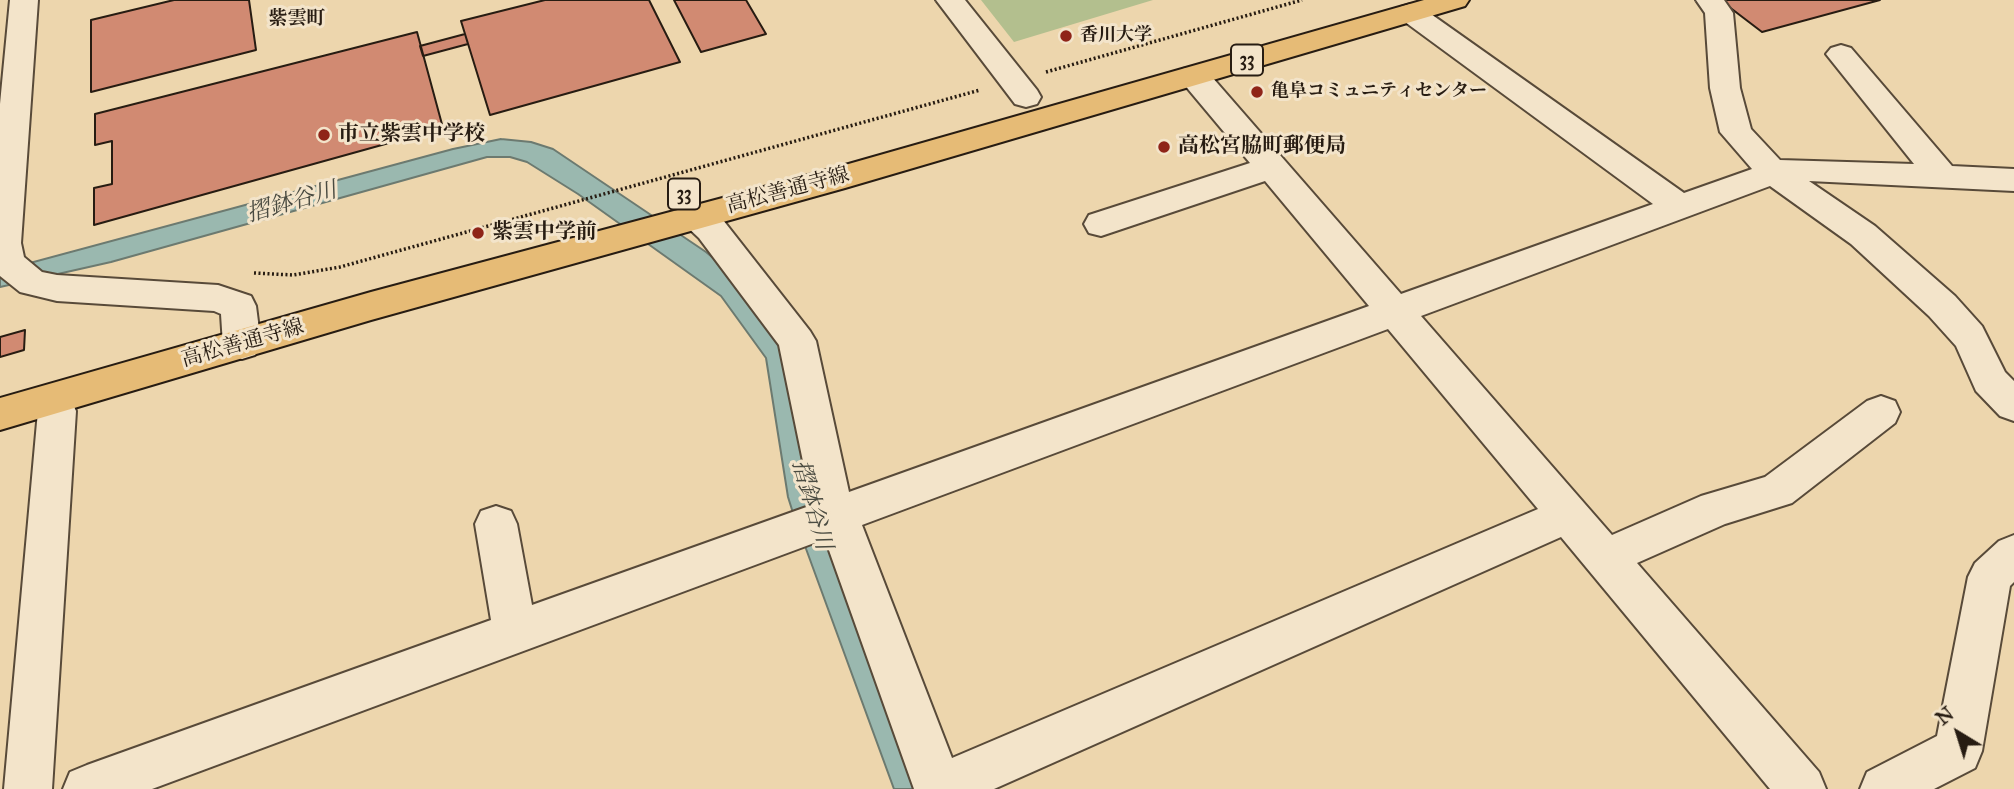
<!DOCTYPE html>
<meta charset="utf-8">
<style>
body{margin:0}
#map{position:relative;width:2014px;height:789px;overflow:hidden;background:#edd6ad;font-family:"IM FELL Great Primer",serif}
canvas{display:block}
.north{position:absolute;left:1923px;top:698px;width:70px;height:70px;-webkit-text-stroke:5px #f3e4ca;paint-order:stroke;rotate:322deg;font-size:19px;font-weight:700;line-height:28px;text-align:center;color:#271c12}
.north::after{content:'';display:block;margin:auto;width:24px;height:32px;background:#271c12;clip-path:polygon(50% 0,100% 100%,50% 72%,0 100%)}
</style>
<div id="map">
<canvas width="2014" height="789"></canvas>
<div class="north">N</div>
</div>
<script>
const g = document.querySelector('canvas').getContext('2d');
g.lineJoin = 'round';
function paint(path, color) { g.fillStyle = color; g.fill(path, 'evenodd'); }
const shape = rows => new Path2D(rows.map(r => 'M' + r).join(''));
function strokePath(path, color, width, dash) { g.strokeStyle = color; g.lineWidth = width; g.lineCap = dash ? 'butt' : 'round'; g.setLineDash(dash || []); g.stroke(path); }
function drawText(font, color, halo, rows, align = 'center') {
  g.font = font + ' "IM FELL Great Primer","Noto Serif JP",serif'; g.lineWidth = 6; g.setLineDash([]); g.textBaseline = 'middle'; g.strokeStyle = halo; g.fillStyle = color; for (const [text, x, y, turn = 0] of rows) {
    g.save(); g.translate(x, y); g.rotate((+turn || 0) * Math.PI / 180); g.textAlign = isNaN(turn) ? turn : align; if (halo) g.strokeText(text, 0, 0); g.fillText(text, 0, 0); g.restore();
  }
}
paint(shape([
 [981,0,1153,0,1014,42]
]), '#b3bf8e');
const water = shape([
 [501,139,531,142,553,149,706,252,718,262,783,349,808,492,922,789,894,789,794,516,788,497,766,358,721,296,578,194,527,162,510,157,487,157,111,262,0,287,0,271,453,149,501,139]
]);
paint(water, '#9ab8af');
strokePath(water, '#6c7a70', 2);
const building = shape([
 [174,0,249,0,256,50,91,92,91,20,174,0],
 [545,0,649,0,680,62,490,115,461,21,545,0],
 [674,0,746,0,766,34,701,52,674,0],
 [1720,0,1880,0,1762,32,1720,0],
 [417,32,443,128,94,225,94,188,112,184,112,141,95,145,95,114,417,32],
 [465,34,468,44,423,56,420,46,465,34],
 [25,330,24,350,0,357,0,337,25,330]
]);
paint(building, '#d18a72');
strokePath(building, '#271c12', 2);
const minor = shape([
 [10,0,38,0,21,243,24,257,42,272,57,275,218,285,251,296,256,306,261,345,255,355,242,359,229,355,223,345,221,314,214,311,57,301,20,292,0,276,0,104,10,0],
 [936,0,965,0,1037,90,1041,97,1037,104,1026,107,1015,104,936,0],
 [1696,0,1724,0,1733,13,1740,88,1751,129,1780,160,1914,164,1826,54,1831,48,1841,45,1851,48,1952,166,2014,169,2014,191,1809,181,1875,226,1955,296,1982,326,2005,372,2014,381,2014,421,2000,416,1976,391,1956,346,1929,316,1851,244,1770,186,1421,316,1612,535,1701,496,1765,477,1867,401,1881,396,1895,401,1900,412,1895,423,1792,503,1725,524,1637,563,1819,772,1826,789,1770,789,1561,537,994,789,914,789,825,539,152,789,63,789,70,772,87,765,491,620,475,524,481,511,496,506,511,511,517,524,532,605,812,505,779,345,699,238,684,224,679,216,684,208,696,204,708,208,723,220,810,331,816,341,849,492,1369,306,1265,181,1101,236,1089,233,1084,224,1089,215,1250,163,1183,83,1179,76,1183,69,1194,67,1205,69,1401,294,1653,204,1401,19,1397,13,1401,7,1411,4,1421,7,1684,193,1752,169,1720,132,1710,88,1705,13,1696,0],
 [1388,329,1538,509,952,758,862,525,1388,329],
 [57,395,71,400,76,411,52,789,4,789,38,411,43,400,57,395],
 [2014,535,2014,582,2010,586,1982,751,1975,768,1934,789,1860,789,1867,772,1937,736,1968,577,1975,563,1999,541,2014,535]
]);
const major = shape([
 [1424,0,1469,0,1465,6,845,188,371,320,0,430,0,398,371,292,831,169,1424,0]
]);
strokePath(minor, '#584a39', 4);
strokePath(major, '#271c12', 4);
strokePath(shape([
 [1046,72,1302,0],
 [254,273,293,275,340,267,980,90]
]), '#271c12', 3.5, [2, 2.5]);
paint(minor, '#f3e4ca');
paint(major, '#e6bb76');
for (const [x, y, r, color] of [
 [1066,36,7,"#8f2418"],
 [1257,92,7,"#8f2418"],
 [324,135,7,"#8f2418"],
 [1164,147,7,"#8f2418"],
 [478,233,7,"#8f2418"]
]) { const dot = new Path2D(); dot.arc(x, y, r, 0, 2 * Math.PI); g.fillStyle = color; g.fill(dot); strokePath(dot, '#f3e4ca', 2.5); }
drawText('bold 18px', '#271c12', '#f3e4ca', [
 ["香川大学",1080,36],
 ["亀阜コミュニティセンター",1271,92]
], 'left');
drawText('bold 19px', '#271c12', '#f3e4ca', [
 ["紫雲町",297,19]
]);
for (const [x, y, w] of [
 [1247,60,32],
 [684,194,32]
]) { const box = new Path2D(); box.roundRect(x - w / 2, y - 15.5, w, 31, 5); g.fillStyle = '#f3e4ca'; g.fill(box); strokePath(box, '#271c12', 2); }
drawText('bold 19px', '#271c12', null, [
 ["33",1247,60],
 ["33",684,194]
]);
drawText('bold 21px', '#271c12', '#f3e4ca', [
 ["市立紫雲中学校",338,135],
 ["高松宮脇町郵便局",1178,147],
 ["紫雲中学前",492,233]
], 'left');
drawText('21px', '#271c12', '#f3e4ca', [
 ["高松善通寺線",788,191,-15],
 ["高松善通寺線",243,344,-16]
]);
drawText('italic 23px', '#4a4b41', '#f3e4ca', [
 ["摺鉢谷川",292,203,-16],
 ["摺鉢谷川",811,505,74]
]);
</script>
